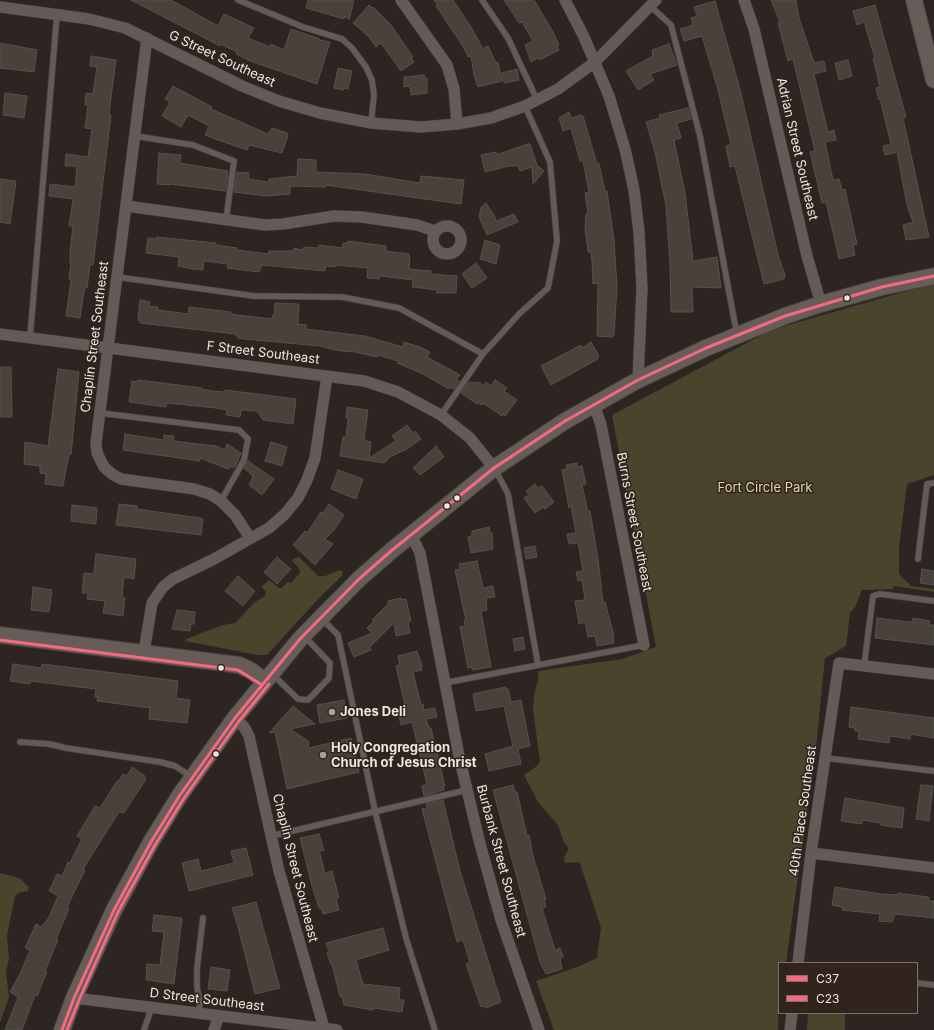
<!DOCTYPE html>
<style>
body{margin:0}
#map{position:relative;width:934px;height:1030px;overflow:hidden;background:#2c2522;font-family:Inter,sans-serif}
canvas{display:block}
.legend{position:absolute;left:778px;top:962px;width:140px;height:52px;box-sizing:border-box;background:#31241d;border:1px solid #7d726b;margin:0;padding:5px 7px;list-style:none;font-size:12px;color:#eee6e1}
.legend li{display:flex;align-items:center;gap:8px;height:20px}
.legend b{width:20px;border:1px solid #7d726b}
</style>
<div id="map">
<canvas width="934" height="1030"></canvas>
<ul class="legend">
<li><b style="height:5px;background:#f46a80"></b>C37</li>
<li><b style="height:5px;background:#f46a80"></b>C23</li>
</ul>
</div>
<script>
const g = document.querySelector('canvas').getContext('2d');
g.lineJoin = 'round';
function paint(path, color) { g.fillStyle = color; g.fill(path, 'evenodd'); }
const shape = rows => new Path2D(rows.map(r => 'M' + r).join(''));
function strokePath(path, color, width, dash) { g.strokeStyle = color; g.lineWidth = width; g.lineCap = dash ? 'butt' : 'round'; g.setLineDash(dash || []); g.stroke(path); }
function drawText(font, color, halo, rows, align = 'center') {
  g.font = font + ' Inter,sans-serif'; g.lineWidth = 3; g.setLineDash([]); g.textBaseline = 'middle'; g.strokeStyle = halo; g.fillStyle = color; for (const [text, x, y, turn = 0] of rows) {
    g.save(); g.translate(x, y); g.rotate((+turn || 0) * Math.PI / 180); g.textAlign = isNaN(turn) ? turn : align; if (halo) g.strokeText(text, 0, 0); g.fillText(text, 0, 0); g.restore();
  }
}
paint(shape([
 [934,283,934,475,907,484,899,547,899,574,911,586,934,589,934,592,894,586,893,589,862,590,855,607,850,613,846,646,825,658,816,747,786,963,779,963,778,1030,554,1030,536,981,580,966,597,958,601,928,580,863,579,862,565,863,564,857,569,848,564,843,558,825,538,802,524,775,537,766,540,762,533,709,534,695,538,680,538,671,622,659,656,647,612,415,771,330],
 [299,557,318,576,325,576,339,570,343,571,342,576,320,597,267,655,257,655,185,641,186,639,223,625,235,623,255,602,265,596,266,591,261,587,269,580,279,588,282,588,287,582,291,583,300,573,299,568,292,561,293,559],
 [0,873,19,878,29,887,28,891,18,893,15,896,7,936,9,959,6,972,9,997,0,1023],
 [808,1013,845,1013,845,1030,807,1030]
]), '#49452d');
const building = shape([
 [131,0,171,0,218,26,224,14,254,28,248,38,270,47,271,44,284,50,291,29,320,39,319,40,330,42,317,84,250,61,236,54,237,52,220,44,220,46,131,0],
 [308,0,354,0,349,20,345,16,344,19,306,8,308,0],
 [434,0,453,0,471,27,483,49,488,46,496,63,498,62,502,81,478,87,474,75,471,56,468,57,464,48,436,6,438,5,434,0],
 [504,0,534,0,553,32,559,45,557,46,559,50,540,60,538,58,531,62,525,45,533,41,522,22,519,23,504,0],
 [771,0,796,0,799,18,814,63,824,61,826,71,814,74,828,132,834,130,836,140,825,142,833,180,839,179,842,190,845,189,857,244,853,245,855,255,839,259,826,202,822,203,810,152,815,151,793,59,788,61,778,23,780,22,771,0],
 [715,1,740,89,778,255,785,275,784,279,764,284,735,166,730,167,726,146,731,145,717,86,702,36,684,41,680,29,693,25,691,18,697,16,694,7,715,1],
 [369,5,372,8,373,7,391,25,413,57,411,58,414,62,401,71,381,43,376,47,369,37,353,23,369,5],
 [875,5,906,117,903,118,929,237,906,240,903,225,913,222,907,205,897,152,885,155,883,146,891,144,880,99,879,100,876,88,880,87,873,58,875,58,864,22,857,25,853,11,875,5],
 [0,43,37,50,34,72,0,68,0,43],
 [669,44,677,65,650,74,654,80,638,90,626,71,653,56,652,50,669,44],
 [91,56,116,60,109,113,111,115,94,257,93,265,90,265,87,288,85,287,84,291,80,318,66,316,71,280,69,279,71,263,70,262,70,253,73,226,69,226,73,199,49,196,50,184,75,187,77,166,65,166,66,154,88,157,92,129,85,128,88,105,85,105,86,93,93,94,97,67,90,66,91,56],
 [848,60,852,76,839,80,835,63,848,60],
 [338,68,352,71,348,89,344,88,343,90,334,88,338,68],
 [517,69,519,80,504,83,502,73,517,69],
 [424,75,425,79,427,78,427,93,411,95,410,86,404,87,404,77,424,75],
 [173,86,212,107,211,109,268,134,272,128,287,133,288,135,282,153,249,145,247,150,218,140,205,135,209,126,188,115,181,127,162,116,170,102,165,99,173,86],
 [5,93,27,96,24,118,3,115,5,93],
 [688,108,691,119,677,123,681,138,674,140,685,193,693,261,717,257,721,288,692,287,693,312,671,312,670,265,666,206,655,152,646,122,660,118,659,115,688,108],
 [569,112,571,118,582,115,584,119,597,164,599,163,605,191,607,191,614,240,617,287,614,335,612,337,597,336,598,283,593,284,592,260,591,252,588,252,585,227,586,214,588,214,585,193,589,192,583,161,580,161,571,128,563,131,559,118,569,112],
 [528,144,530,144,537,165,544,171,533,184,532,167,520,171,518,166,509,166,485,172,481,155,496,152,496,155,528,144],
 [159,153,181,155,180,163,228,171,226,191,170,184,169,185,157,184,159,153],
 [298,159,316,160,316,172,365,174,420,183,421,176,464,180,461,204,325,185,326,187,290,186,290,194,267,196,234,192,237,172,249,173,248,179,269,182,269,179,297,176,298,159],
 [0,179,16,181,10,224,0,222,0,179],
 [486,203,494,215,496,221,514,214,518,222,487,235,479,217,481,207,486,203],
 [157,237,216,243,216,245,237,248,237,250,269,254,269,251,293,251,294,248,303,250,304,247,318,248,319,245,343,248,343,243,348,243,348,241,386,246,386,251,409,254,408,256,410,256,409,269,431,271,431,274,457,276,456,293,437,293,437,290,412,287,413,280,380,276,379,279,367,278,368,268,335,265,335,267,326,266,325,271,262,265,259,272,227,268,228,264,204,261,203,270,193,269,178,266,179,257,146,253,148,238,157,239,157,237],
 [485,240,500,245,496,264,480,259,485,240],
 [476,263,487,278,472,288,462,274,476,263],
 [140,300,150,302,149,306,158,307,158,310,188,314,189,307,231,312,230,314,272,319,273,315,274,316,275,303,299,304,298,324,306,325,306,329,365,336,403,347,404,342,420,347,430,352,427,357,460,375,456,380,459,381,454,389,450,387,449,389,421,373,397,363,398,361,378,355,377,357,351,351,351,352,335,350,320,346,244,339,238,338,235,334,140,323,140,321,138,320,140,300],
 [591,342,599,356,597,357,598,359,551,385,541,366,581,345,582,348,591,342],
 [0,367,11,367,12,417,0,417,0,367],
 [58,369,79,372,71,455,69,454,63,486,45,484,46,474,40,473,40,466,24,464,25,442,48,446,58,369],
 [138,380,202,388,202,389,212,391,224,392,225,390,296,399,293,424,263,420,257,411,241,410,240,417,226,415,227,410,216,408,167,403,166,407,129,402,132,381,138,382,138,380],
 [495,380,507,388,504,391,517,400,505,416,503,414,502,416,483,403,482,405,479,403,477,404,461,393,469,382,480,383,484,386,486,382,491,386,495,380],
 [347,407,368,410,364,440,371,442,369,458,396,441,392,436,407,425,413,433,415,431,421,439,407,449,390,457,384,463,340,456,343,437,346,437,348,418,346,417,347,407],
 [125,434,164,440,164,435,174,436,173,441,216,446,225,450,227,444,241,453,235,467,229,467,228,469,200,458,200,461,123,450,125,434],
 [271,442,287,447,282,466,265,461,271,442],
 [436,446,444,457,420,475,413,468,436,446],
 [248,461,274,479,262,495,249,485,253,476,244,468,248,461],
 [577,463,577,467,582,466,586,484,582,485,588,512,590,511,598,559,603,602,605,602,614,636,613,637,614,643,597,646,595,636,588,637,585,622,579,624,575,601,585,600,582,580,578,581,576,572,583,571,578,543,569,544,567,534,576,533,571,506,569,508,562,470,567,469,566,465,577,463],
 [338,470,363,479,356,499,331,489,338,470],
 [535,484,538,488,542,486,554,502,545,509,543,507,535,513,524,498,529,495,526,491,535,484],
 [119,504,137,506,137,509,200,518,203,519,201,535,116,525,119,504],
 [329,504,344,515,334,530,325,539,333,544,315,565,293,545,305,531,307,533,321,512,323,513,329,504],
 [72,505,97,508,96,524,71,521,72,505],
 [489,527,490,533,492,533,493,549,471,553,468,537,472,536,472,531,489,527],
 [535,546,537,557,526,559,524,548,535,546],
 [96,554,136,559,134,579,124,577,122,597,125,598,123,616,103,613,105,601,87,599,88,593,82,593,84,573,94,574,96,554],
 [277,557,291,569,277,584,264,572,277,557],
 [477,561,483,588,493,586,495,597,486,598,487,610,481,611,491,667,473,670,471,667,468,668,461,632,460,627,465,626,464,621,466,621,455,570,460,569,459,564,477,561],
 [922,569,934,571,934,585,920,583,922,569],
 [238,576,255,591,243,606,225,591,238,576],
 [33,587,52,590,49,612,31,610,33,587],
 [401,598,402,600,406,599,411,621,408,622,410,633,396,636,394,623,370,647,371,650,354,657,348,643,372,633,367,628,374,621,372,620,388,604,388,601,401,598],
 [177,610,195,612,194,624,191,624,190,631,172,629,177,610],
 [877,618,909,622,912,622,913,618,930,621,929,625,934,625,934,645,875,638,877,618],
 [523,637,525,649,515,651,513,639,523,637],
 [417,651,422,666,421,666,422,670,413,672,421,705,423,704,424,710,435,708,437,717,426,719,429,728,431,728,445,786,443,786,444,790,424,796,422,786,427,785,412,722,401,725,399,716,407,714,396,666,400,665,398,656,417,651],
 [13,664,41,668,42,664,178,681,176,698,190,700,187,723,149,719,150,708,97,701,98,697,95,697,96,689,30,681,30,684,10,681,13,664],
 [505,687,506,689,508,689,511,702,521,700,530,746,518,749,521,764,489,771,485,754,513,746,504,706,476,711,473,694,505,687],
 [344,700,347,718,320,723,317,705,344,700],
 [293,706,315,724,290,729,308,741,309,748,351,738,359,772,287,789,275,732,269,733,293,706],
 [851,707,934,718,934,738,910,734,910,739,890,736,889,743,858,739,859,731,855,731,855,728,849,727,851,707],
 [132,767,145,776,144,778,146,779,124,813,119,812,83,869,85,870,67,907,69,908,66,916,56,939,58,940,45,971,47,972,37,996,35,995,22,1030,5,1030,18,997,10,992,21,972,30,950,25,948,36,924,41,927,48,919,58,896,49,891,57,874,62,876,68,862,70,863,82,839,77,836,95,806,100,808,117,781,118,782,123,774,127,776,132,767],
 [513,785,515,792,517,792,527,836,529,835,533,856,546,899,544,899,546,907,542,908,555,950,560,948,563,957,560,958,562,969,546,974,540,962,493,790,513,785],
 [921,785,933,786,929,821,916,819,921,785],
 [845,798,904,808,902,828,881,825,881,823,862,820,862,824,841,821,845,798],
 [443,800,460,871,501,1002,486,1008,485,1006,481,1007,466,964,470,962,464,943,462,940,457,942,422,809,427,808,426,804,443,800],
 [319,834,324,850,320,851,320,854,325,873,332,871,339,898,336,899,339,910,323,914,321,908,319,908,312,886,300,838,319,834],
 [246,848,253,875,189,891,182,863,198,859,201,871,234,863,231,851,246,848],
 [835,887,881,894,897,895,898,893,928,897,929,901,934,901,934,918,895,914,892,922,879,921,880,914,842,910,842,907,832,905,835,887],
 [256,902,280,988,255,994,238,927,232,908,256,902],
 [154,915,182,918,174,984,146,980,147,964,160,965,164,932,152,931,154,915],
 [383,928,389,950,356,960,363,984,400,988,399,1000,404,1000,402,1012,373,1008,373,1010,344,1005,342,997,340,997,332,964,331,965,327,953,329,952,326,943,383,928],
 [211,967,230,970,227,991,208,989,211,967]
]);
paint(building, '#48423b');
strokePath(building, '#56514d', 1);
const lane = shape([
 [238,0,303,27,342,39,352,48,366,67,372,80,374,95,371,123],
 [482,0,508,38,537,100],
 [650,6,671,25,700,136,737,335],
 [135,136,193,145,234,161,226,220],
 [117,277,254,296,342,297,399,308,483,354],
 [30,338,57,14],
 [100,413,239,430,248,439,244,460,221,501],
 [441,415,483,354,519,314,548,288,557,241,550,162,525,106],
 [495,469,508,494,538,665],
 [918,559,927,484,934,483],
 [322,619,338,635,375,811,406,938,435,1030],
 [864,666,873,596,880,594,934,601],
 [272,674,298,699,308,700,329,678,330,663,304,636],
 [444,683,644,645],
 [20,742,49,744,66,748,160,762,175,766,192,777],
 [825,758,934,771],
 [271,836,467,790],
 [917,983,934,985],
 [199,1013,200,1003,197,987,197,968,203,918],
 [144,1030,152,1007]
]);
const street = shape([
 [401,0,447,65,454,89,457,124],
 [565,0,584,37,609,96,625,149,634,190,639,232,642,288,638,380],
 [744,0,754,29,807,256,821,304],
 [0,7,89,19,125,28,242,86,279,101,320,113,371,123,421,127,457,124,491,118,525,106,558,89,595,62,656,0],
 [147,38,96,443,97,453,104,467,112,474,121,479,194,489,210,494,221,501,235,515,250,538],
 [126,206,265,225,283,224,334,216,362,217,417,225,435,231],
 '433 240a14 14 0 1 1 28 0a14 14 0 1 1-28 0Z',
 [0,334,364,381,398,392,441,415,470,438,494,468],
 [594,404,601,425,644,645],
 [411,534,420,553,459,756,479,840,501,920,539,1030],
 [144,652,152,603,163,587,173,579,214,559,269,528,285,514,298,498,307,480,315,458,327,376],
 [235,718,244,727,249,736,279,871,324,1028],
 [811,853,934,868],
 [798,963,811,853,839,663,934,674],
 [74,998,337,1030],
 [214,1030,219,1016],
 [790,1030,792,1013]
]);
const secondary = shape([
 [914,0,934,80],
 [0,635,239,665,250,670,265,681],
 [62,1030,74,998,114,910,151,842,180,795,235,718,300,639,359,579,391,551,494,468,565,421,638,380,706,348,785,316,821,304,882,287,934,276]
]);
strokePath(lane, '#46413e', 7);
strokePath(street, '#46413e', 12);
strokePath(secondary, '#46413e', 18);
strokePath(lane, '#655a58', 5.5);
strokePath(street, '#655a58', 11);
strokePath(secondary, '#685c59', 16);
strokePath(shape([
 [62,1030,74,998,114,910,151,842,180,795,235,718,300,639,359,579,391,551,494,468,565,421,638,380,706,348,785,316,882,287,934,276]
]), '#f46a80', 3);
strokePath(shape([
 [0,640,238,670,262,685],
 [67,1030,79,1000,118,912,155,845,184,798,239,721,269,684]
]), '#f46a80', 3);
for (const [x, y, r, color] of [
 [847,298,3.5,"#eee6e1"],
 [457,498,3.5,"#eee6e1"],
 [447,506,3.5,"#eee6e1"],
 [221,668,3.5,"#eee6e1"],
 [332,712,4,"#aaa29e"],
 [216,754,3.5,"#eee6e1"],
 [323,755,4,"#aaa29e"]
]) { const dot = new Path2D(); dot.arc(x, y, r, 0, 2 * Math.PI); g.fillStyle = color; g.fill(dot); strokePath(dot, '#31241d', 1.5); }
drawText('13px', '#eee6e1', '#31241d', [
 ["G Street Southeast",222,59,25],
 ["Adrian Street Southeast",797,149,77],
 ["Chaplin Street Southeast",95,337,-83],
 ["F Street Southeast",263,353,7],
 ["Burns Street Southeast",634,522,79],
 ["40th Place Southeast",803,811,-82],
 ["Burbank Street Southeast",501,861,75],
 ["Chaplin Street Southeast",295,868,76],
 ["D Street Southeast",207,1000,7]
]);
drawText('13px', '#e4d99c', '#31241d', [
 ["Fort Circle Park",765,488]
]);
drawText('bold 13px', '#eee6e1', '#31241d', [
 ["Jones Deli",340,712],
 ["Holy Congregation",331,748],
 ["Church of Jesus Christ",331,763]
], 'left');
</script>
